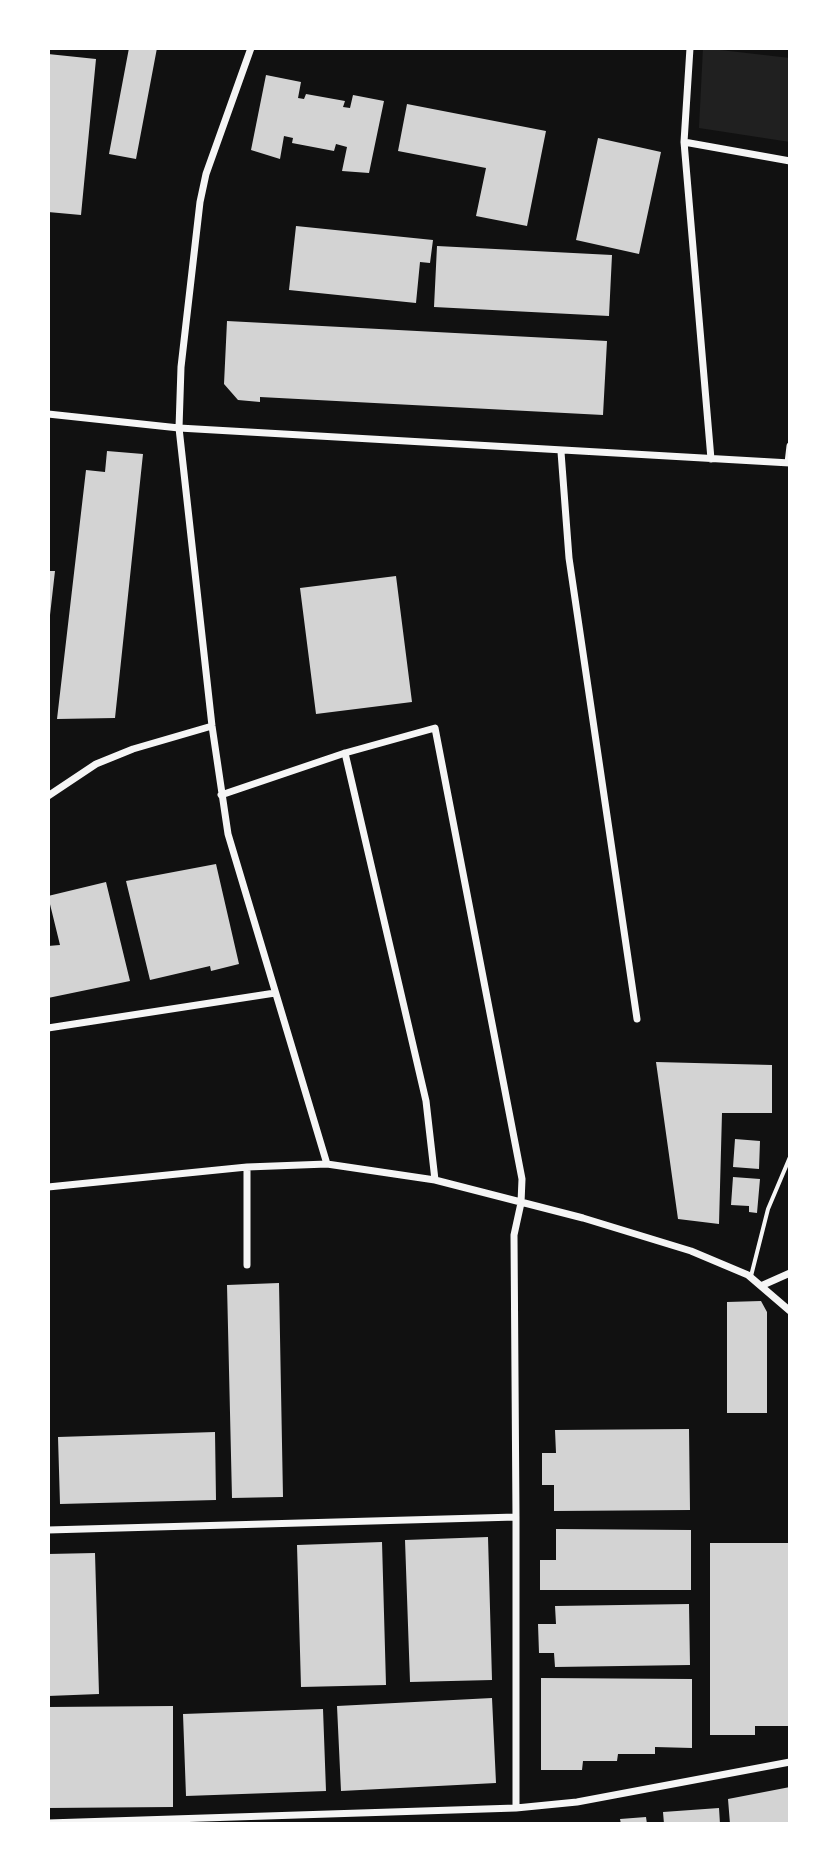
<!DOCTYPE html>
<style>
body{margin:0}
#map{position:relative;width:838px;height:1872px;overflow:hidden;background:#111;font-family:Quicksand,sans-serif}
canvas{display:block}
.frame{position:absolute;inset:0;border:50px solid #fff;pointer-events:none}
</style>
<div id="map">
<canvas width="838" height="1872"></canvas>
<div class="frame"></div>
</div>
<script>
const g = document.querySelector('canvas').getContext('2d');
g.lineJoin = 'round';
function paint(path, color) { g.fillStyle = color; g.fill(path, 'evenodd'); }
const shape = rows => new Path2D(rows.map(r => 'M' + r).join(''));
function strokePath(path, color, width, dash) { g.strokeStyle = color; g.lineWidth = width; g.lineCap = dash ? 'butt' : 'round'; g.setLineDash(dash || []); g.stroke(path); }
paint(shape([
 [703,48,790,58,790,142,699,128]
]), '#202020');
paint(shape([
 [129,48,157,48,136,159,109,154],
 [48,54,96,59,81,215,48,212],
 [266,75,301,82,298,98,304,99,306,94,345,101,343,107,350,108,353,95,384,101,369,173,342,171,347,147,336,144,334,151,292,143,293,138,284,136,280,159,251,150],
 [407,104,546,131,527,226,476,216,486,168,398,151],
 [598,138,661,152,639,254,576,240],
 [296,226,433,240,430,263,420,262,416,303,289,290],
 [437,246,612,255,609,316,434,307],
 [227,321,607,341,603,415,260,397,260,402,238,400,224,384],
 [107,451,143,454,115,718,57,719,86,470,105,472],
 [48,571,55,571,50,615,48,614],
 [396,576,412,702,316,714,300,588],
 [216,864,239,964,211,971,210,966,150,980,126,881],
 [106,882,130,981,48,998,48,946,60,945,48,896],
 [656,1062,772,1065,772,1113,722,1113,719,1224,678,1219],
 [735,1139,760,1141,759,1169,733,1167],
 [733,1177,760,1179,757,1213,749,1212,749,1206,731,1205],
 [279,1283,283,1497,232,1498,227,1285],
 [761,1301,767,1312,767,1413,727,1413,727,1302],
 [689,1429,690,1510,554,1511,554,1485,542,1485,542,1453,556,1453,555,1430],
 [215,1432,216,1500,60,1504,58,1437],
 [556,1529,691,1530,691,1590,540,1590,540,1560,556,1560],
 [488,1537,492,1680,410,1682,405,1540],
 [382,1542,386,1685,301,1687,297,1545],
 [710,1543,790,1543,790,1726,755,1726,755,1735,710,1735],
 [95,1553,99,1694,48,1696,48,1554],
 [689,1604,690,1665,555,1667,554,1653,539,1653,538,1624,556,1624,555,1606],
 [541,1678,692,1679,692,1748,655,1747,655,1754,618,1754,617,1761,583,1761,582,1770,541,1770],
 [492,1698,496,1783,341,1791,337,1706],
 [173,1706,173,1807,48,1808,48,1707],
 [323,1709,326,1791,186,1796,183,1714],
 [790,1787,790,1824,730,1824,728,1799],
 [719,1808,720,1824,664,1824,663,1812],
 [646,1817,647,1824,621,1824,620,1819]
]), '#d3d3d3');
strokePath(shape([
 [751,1276,768,1209,790,1157]
]), '#f5f5f5', 4);
strokePath(shape([
 [690,48,684,142,711,459],
 [684,142,790,161],
 [48,414,179,428,181,367,200,202,206,174,251,48],
 [561,452,569,558,637,1019],
 [788,463,790,446],
 [345,753,426,1101,435,1180],
 [221,795,345,753,435,728,522,1179,521,1203,514,1235,516,1517],
 [48,796,96,764,133,749,212,726],
 [48,1028,275,993],
 [327,1164,228,834,212,726,179,428,790,463],
 [48,1187,247,1167,327,1164,435,1180,583,1218,691,1251,748,1275,790,1311],
 [247,1265,247,1167],
 [763,1285,790,1273],
 [48,1530,516,1517,516,1808,577,1802,790,1762],
 [48,1823,516,1808]
]), '#f5f5f5', 7);
</script>
